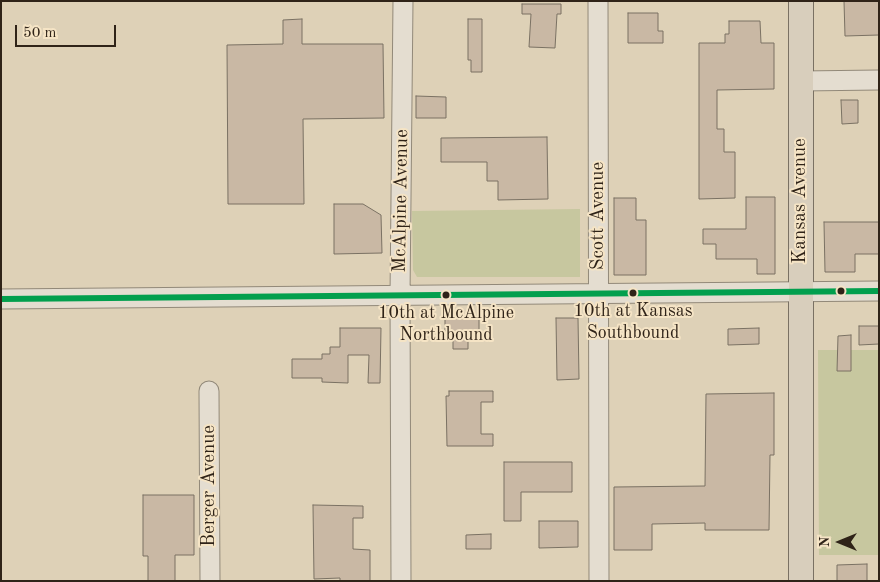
<!DOCTYPE html>
<style>
body{margin:0}
#map{position:relative;width:880px;height:582px;overflow:hidden;background:#ded1b7;font-family:"Old Standard TT",serif}
canvas{display:block}
.frame{position:absolute;inset:0;border:2px solid #2f2318;pointer-events:none}
.north{position:absolute;left:815px;top:517px;width:50px;height:50px;-webkit-text-stroke:4px #f5e4c5;paint-order:stroke;rotate:270deg;font-size:14px;font-weight:700;line-height:20px;text-align:center;color:#2f2318}
.north::after{content:'';display:block;margin:auto;width:18px;height:22px;background:#2f2318;clip-path:polygon(50% 0,100% 100%,50% 72%,0 100%)}
.scale{position:absolute;left:15px;top:25px;width:101px;height:22px;box-sizing:border-box;border:2px solid #2f2318;border-top:0;padding-left:6px;font-size:15px;line-height:18px;white-space:nowrap;color:#2f2318;-webkit-text-stroke:4px #f5e4c5;paint-order:stroke}
</style>
<div id="map">
<canvas width="880" height="582"></canvas>
<div class="frame"></div>
<div class="north">N</div>
<div class="scale">50 m</div>
</div>
<script>
const g = document.querySelector('canvas').getContext('2d');
g.lineJoin = 'round';
function paint(path, color) { g.fillStyle = color; g.fill(path, 'evenodd'); }
const shape = rows => new Path2D(rows.map(r => 'M' + r).join(''));
function strokePath(path, color, width, dash) { g.strokeStyle = color; g.lineWidth = width; g.lineCap = dash ? 'butt' : 'round'; g.setLineDash(dash || []); g.stroke(path); }
function drawText(font, color, halo, rows, align = 'center') {
  g.font = font + ' "Old Standard TT",serif'; g.lineWidth = 4; g.setLineDash([]); g.textBaseline = 'middle'; g.strokeStyle = halo; g.fillStyle = color; for (const [text, x, y, turn = 0] of rows) {
    g.save(); g.translate(x, y); g.rotate((+turn || 0) * Math.PI / 180); g.textAlign = isNaN(turn) ? turn : align; if (halo) g.strokeText(text, 0, 0); g.fillText(text, 0, 0); g.restore();
  }
}
paint(shape([
 [580,209,580,277,417,277,413,270,412,211],
 [818,350,879,350,879,555,819,555]
]), '#c7c79f');
const building = shape([
 [844,1,879,1,879,35,845,36,844,1],
 [522,4,561,4,561,14,557,14,555,48,529,47,531,14,522,14,522,4],
 [628,13,658,13,658,31,663,31,663,43,628,43,628,13],
 [302,19,302,44,383,44,384,118,303,119,304,204,228,204,227,45,283,44,283,20,302,19],
 [468,19,482,19,482,72,471,72,471,60,468,60,468,19],
 [729,21,760,21,761,43,774,43,774,89,717,90,717,129,724,129,724,152,735,152,735,198,699,199,699,43,725,43,725,34,729,34,729,21],
 [416,96,446,97,446,118,416,118,416,96],
 [841,100,858,100,858,123,842,124,841,100],
 [547,137,548,199,498,200,498,181,487,181,487,162,441,162,441,138,547,137],
 [746,197,775,197,775,274,757,274,757,259,716,259,716,244,703,244,703,229,746,229,746,197],
 [614,198,636,198,636,220,646,220,646,275,614,275,614,198],
 [334,204,363,204,381,215,382,253,334,254,334,204],
 [824,222,879,222,879,254,855,254,855,272,825,272,824,222],
 [445,316,479,316,479,331,468,331,468,349,453,349,453,331,445,331,445,316],
 [556,318,578,318,579,379,557,380,556,318],
 [859,326,879,326,879,344,859,345,859,326],
 [340,328,381,328,380,383,368,383,369,355,348,355,348,383,322,382,322,378,292,378,292,359,322,359,322,354,330,354,330,347,340,347,340,328],
 [759,328,759,344,728,345,728,329,759,328],
 [851,335,851,371,837,371,838,336,851,335],
 [449,391,493,391,493,402,481,402,481,434,493,434,493,446,447,446,446,396,449,396,449,391],
 [774,393,774,455,770,455,769,530,705,530,705,523,652,524,652,550,614,550,614,487,705,486,706,394,774,393],
 [504,462,572,462,572,492,521,492,521,521,504,521,504,462],
 [143,495,194,495,194,555,175,555,175,581,148,581,148,556,143,556,143,495],
 [313,505,363,506,363,518,353,518,353,549,370,550,370,581,340,581,340,578,314,579,313,505],
 [539,521,578,521,578,547,539,548,539,521],
 [491,534,491,549,466,549,466,535,491,534],
 [867,564,867,581,837,581,837,565,867,564]
]);
paint(building, '#c9b8a4');
strokePath(building, '#7a7163', 1);
const minor = shape([
 [598,1,599,581],
 [801,81,879,80],
 [1,299,879,291],
 [209,391,210,581],
 [401,581,400,296,403,1]
]);
const major = shape([
 [801,1,801,581]
]);
strokePath(minor, '#928979', 21);
strokePath(major, '#7a7163', 26);
strokePath(minor, '#e4ddd0', 19);
strokePath(major, '#d8cebc', 24);
strokePath(shape([
 [1,299,879,291]
]), '#029f4e', 6);
for (const [x, y, r, color] of [
 [841,291,4.5,"#2f2318"],
 [633,293,4.5,"#2f2318"],
 [446,295,4.5,"#2f2318"]
]) { const dot = new Path2D(); dot.arc(x, y, r, 0, 2 * Math.PI); g.fillStyle = color; g.fill(dot); strokePath(dot, '#f5e4c5', 2); }
drawText('18px', '#2f2318', '#f5e4c5', [
 ["10th at Kansas",633,311],
 ["Southbound",633,333],
 ["10th at McAlpine",446,313],
 ["Northbound",446,335]
]);
drawText('19px', '#2f2318', '#f5e4c5', [
 ["McAlpine Avenue",401,201,-89],
 ["Kansas Avenue",800,201,-90],
 ["Scott Avenue",598,216,-90],
 ["Berger Avenue",209,486,-90]
]);
</script>
